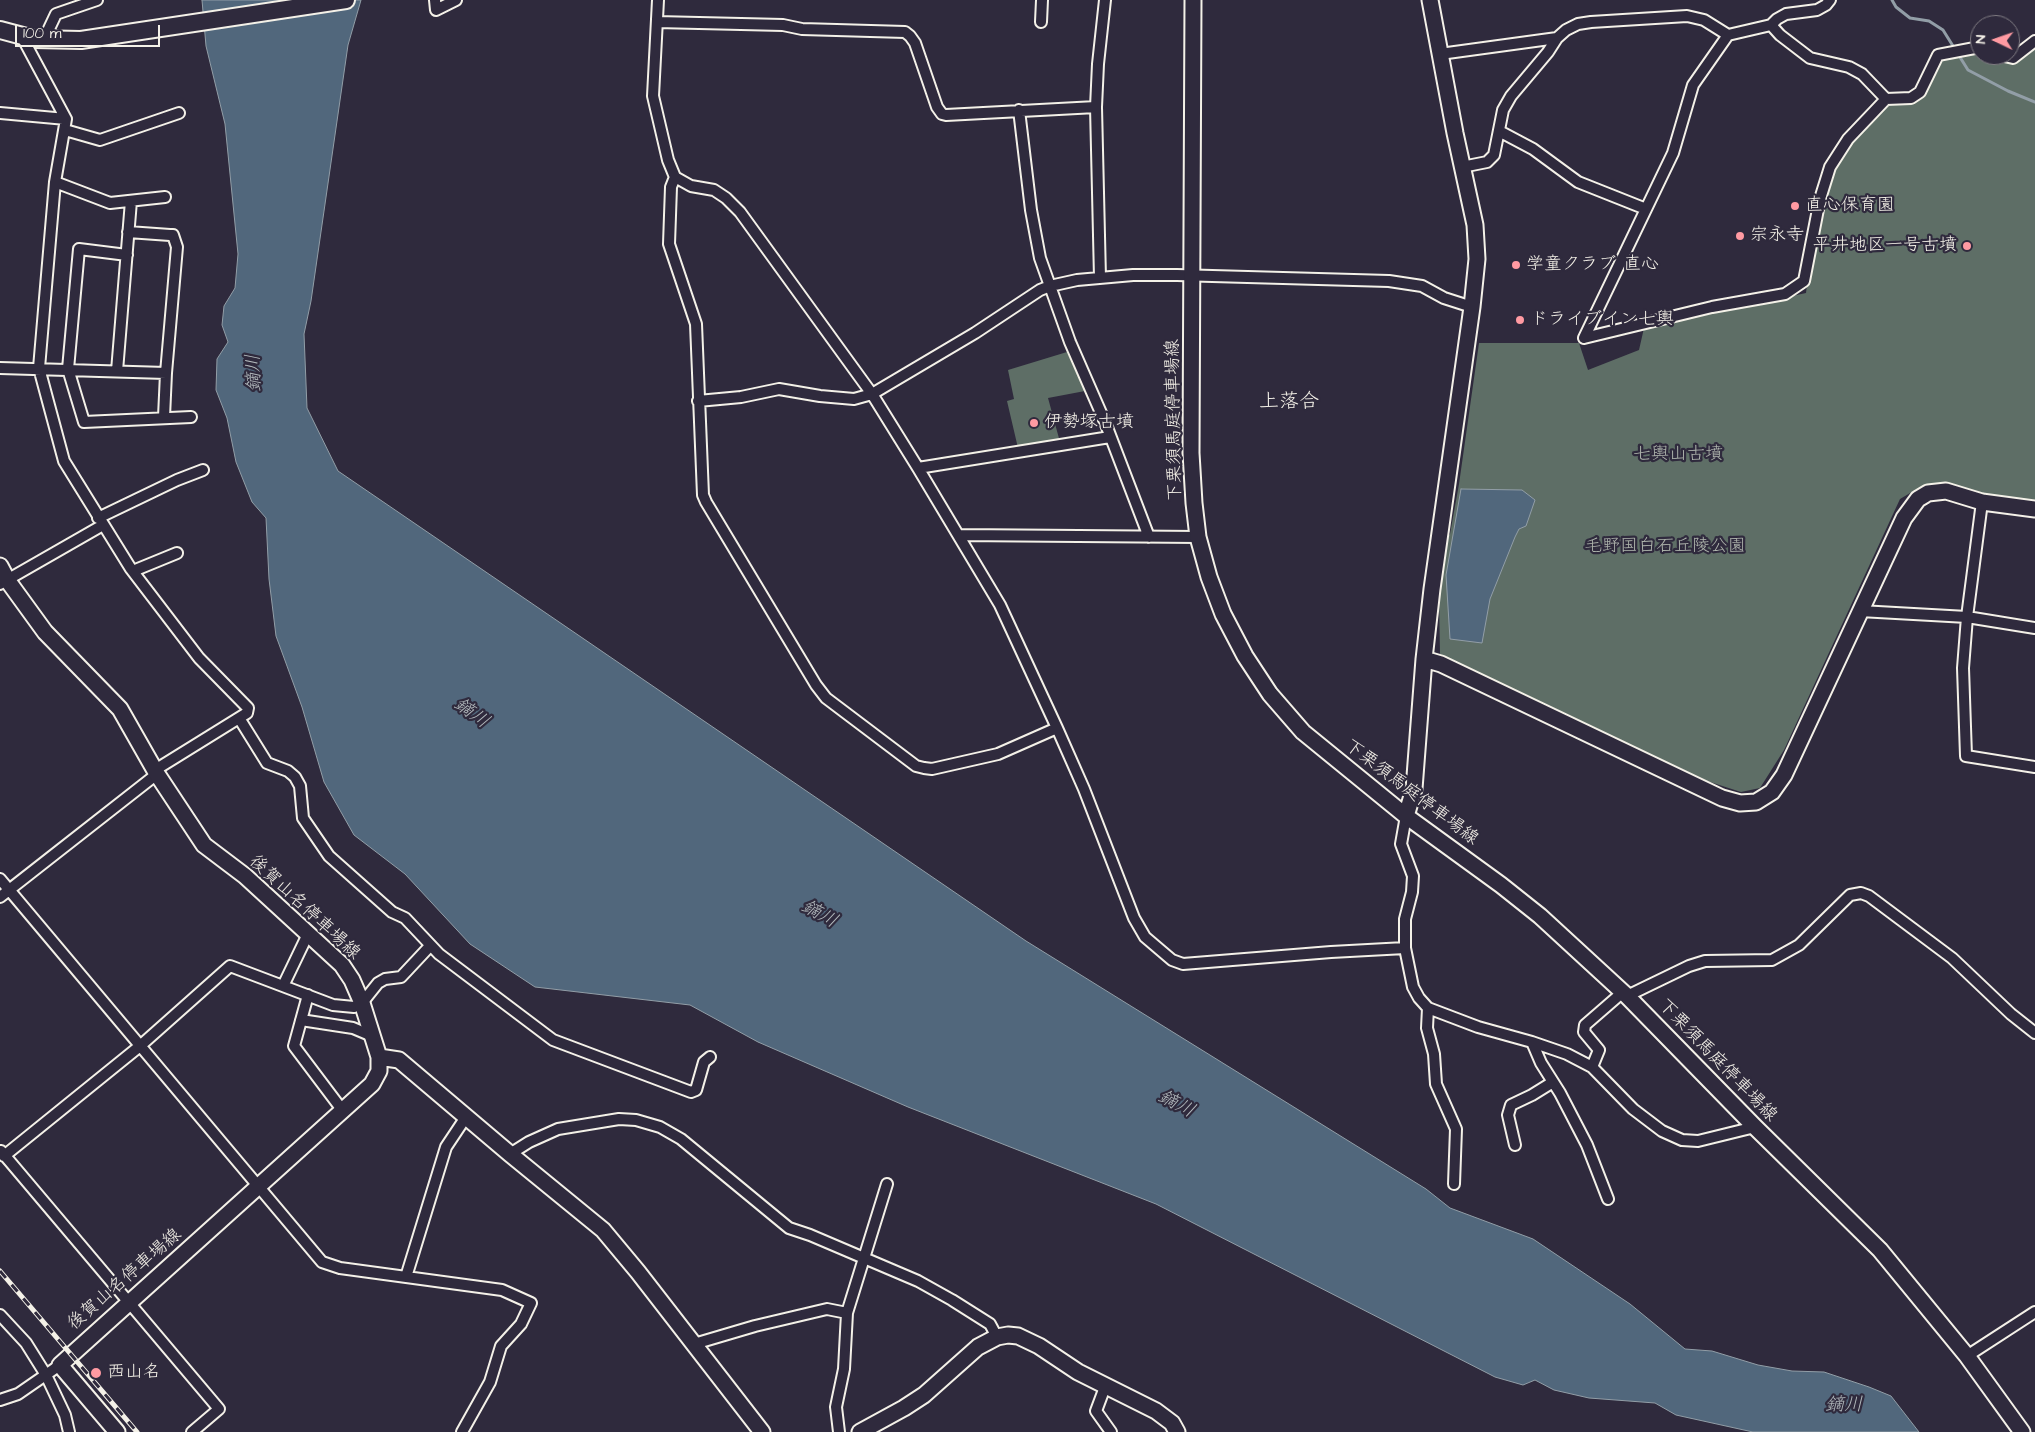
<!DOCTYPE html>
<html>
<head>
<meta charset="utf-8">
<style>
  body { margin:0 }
  #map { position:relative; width:2035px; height:1432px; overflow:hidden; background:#2f2a3d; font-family:"Architects Daughter",sans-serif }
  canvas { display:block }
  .north { position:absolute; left:1970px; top:15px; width:50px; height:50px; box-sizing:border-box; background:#2f2a3d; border:1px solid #7e7a81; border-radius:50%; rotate:273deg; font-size:14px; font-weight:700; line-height:20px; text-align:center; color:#f4f1e8 }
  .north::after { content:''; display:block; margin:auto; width:18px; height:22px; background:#ff9aa2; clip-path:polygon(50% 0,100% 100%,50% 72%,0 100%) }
  .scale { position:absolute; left:15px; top:25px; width:145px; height:22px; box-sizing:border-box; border:2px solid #f4f1e8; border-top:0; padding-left:6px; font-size:15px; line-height:18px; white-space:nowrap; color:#f4f1e8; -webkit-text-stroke:4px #2f2a3d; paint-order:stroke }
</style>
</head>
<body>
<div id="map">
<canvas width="2035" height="1432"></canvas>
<div class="north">N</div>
<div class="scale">100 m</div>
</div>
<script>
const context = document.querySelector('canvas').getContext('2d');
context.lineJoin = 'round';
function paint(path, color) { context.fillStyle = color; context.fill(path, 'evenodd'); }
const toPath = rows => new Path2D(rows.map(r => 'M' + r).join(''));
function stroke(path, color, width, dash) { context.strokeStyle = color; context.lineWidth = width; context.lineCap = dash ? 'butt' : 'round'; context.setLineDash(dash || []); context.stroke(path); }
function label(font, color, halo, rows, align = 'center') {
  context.font = font + ' "Architects Daughter","Klee One",sans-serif'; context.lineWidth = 4.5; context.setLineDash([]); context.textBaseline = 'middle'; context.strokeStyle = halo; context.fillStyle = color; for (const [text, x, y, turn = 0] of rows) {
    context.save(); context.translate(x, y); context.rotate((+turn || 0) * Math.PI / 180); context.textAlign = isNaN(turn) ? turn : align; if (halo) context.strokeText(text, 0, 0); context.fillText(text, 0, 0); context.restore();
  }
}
paint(toPath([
  [2035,47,2035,505,1943,485,1917,489,1900,499,1784,750,1760,788,1741,792,1707,781,1440,654,1439,597,1445,539,1450,534,1459,484,1479,343,1579,343,1588,370,1639,350,1644,328,1806,293,1811,248,1832,167,1851,140,1886,102,1896,104,1913,100,1939,57,1980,50,1980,55,1990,55,1998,60,2014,62],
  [1067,352,1085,391,1048,398,1060,442,1018,448,1007,401,1014,399,1008,370]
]), '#5e6e66');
const water = toPath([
  [202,0,361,0,348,45,311,301,304,334,307,408,338,471,1026,941,1426,1189,1450,1208,1533,1239,1630,1304,1685,1349,1712,1351,1758,1365,1792,1371,1824,1372,1869,1387,1891,1396,1919,1432,1753,1432,1676,1415,1655,1403,1589,1398,1554,1390,1535,1380,1523,1385,1495,1377,1156,1204,908,1107,758,1042,690,1005,535,987,470,944,405,874,354,835,324,782,302,707,276,636,269,579,266,518,252,502,236,462,227,418,216,390,217,359,228,342,222,325,224,306,235,288,238,254,225,124,206,46,202,0],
  [1461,489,1522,490,1535,500,1526,526,1519,529,1515,537,1490,599,1482,643,1450,639,1446,575,1461,489]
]);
paint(water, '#51677c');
stroke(water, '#929ea7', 1);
stroke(toPath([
  [1892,0,1896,7,1910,18,1929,21,1943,30,1968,70,2008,91,2035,102]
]), '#929ea7', 3);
const street = toPath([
  [435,0,436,10,456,0],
  [658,0,653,96,668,160,675,177,691,186,714,190,726,198,740,212,872,394,918,468,1000,605,1057,728,1084,789,1134,918,1145,937,1172,960,1183,964,1331,952,1405,948],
  [657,22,783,25,802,29,905,32,910,36,915,43,937,107,942,114,946,115,1096,107],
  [1041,22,1042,0],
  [1771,25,1780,35,1810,58,1849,67,1862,74,1886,99,1911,98,1920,92,1938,55,1980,47],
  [21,35,66,119,55,182,39,368,64,461,131,569,199,658,248,708,247,713,155,770],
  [47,40,47,33,56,14,97,0],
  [1440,54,1557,38],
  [2000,55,2013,58,2035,41],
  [1019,110,1031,210,1040,258,1070,342,1105,422,1149,537],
  [0,113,66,119],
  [65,130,100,140,179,113],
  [1499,131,1533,149,1578,182,1646,209],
  [1462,167,1487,162,1494,155,1503,110,1511,96,1548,52,1557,38,1566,30,1578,24,1591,22,1687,16,1704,20,1728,35],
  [675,177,671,187,669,244,696,324,703,495,706,502,816,685,826,698,916,766,924,768,932,769,998,754,1057,728],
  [55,182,110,203,165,197],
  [128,232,170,235,173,235,177,247,166,373,164,417],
  [127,255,79,249,68,369,84,422,191,417],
  [1100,278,1096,107,1098,64,1105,0],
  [1584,338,1673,153,1693,85,1728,35,1771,25,1777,19,1786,14,1817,10,1826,5,1830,0],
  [1584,338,1712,307,1785,294,1804,281,1820,199,1830,167,1848,139,1886,99],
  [0,368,166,373],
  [117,371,131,201],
  [698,401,741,397,779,389,820,396,854,399,872,394,975,333,1040,290,1050,286,1077,280,1133,275,1177,275,1389,281,1422,286,1444,298,1472,307],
  [918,468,1110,437],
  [1982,502,1967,617,1963,668,1966,756,2035,767],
  [98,518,177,480,203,470],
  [959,535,1198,537],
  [133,571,177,553],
  [0,584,103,525],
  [1860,611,1967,617,2035,628],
  [239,718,267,763,288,771,295,777,300,786,303,818,329,856,392,912,405,918,439,954,553,1040,691,1092,696,1090,704,1062,710,1057],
  [1406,816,1401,844,1413,876,1412,892,1405,919,1405,948,1413,987,1419,998,1428,1008,1478,1027,1532,1042,1567,1054,1592,1067,1633,1109,1662,1131,1682,1140,1698,1141,1755,1127],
  [0,879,322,1262,340,1268,502,1290,531,1303,521,1324,501,1346,490,1382,462,1432],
  [0,897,157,774],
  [283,986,308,934],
  [308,995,294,1046,343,1111],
  [1627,996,1689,966,1705,961,1772,960,1799,945,1850,895,1861,893,1869,896,1952,958,2011,1014,2035,1033],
  [1428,1008,1427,1028,1434,1054,1436,1084,1456,1129,1454,1184],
  [301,1020,353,1028,372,1036],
  [1532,1042,1541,1063,1560,1093,1587,1145,1608,1199],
  [1592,1067,1599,1050,1584,1032,1585,1025,1623,992],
  [1515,1145,1508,1115,1511,1105,1532,1095,1553,1082],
  [1,1151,219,1409,192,1432],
  [510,1154,529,1142,558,1129,619,1119,636,1120,660,1127,681,1139,789,1228,810,1235,918,1281,952,1300,990,1324,997,1337],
  [4,1156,140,1046,230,966,333,1005,354,1007,362,1003,378,983,385,979,401,977,430,946],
  [406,1277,446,1147,466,1117],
  [0,1315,26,1343,46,1375,65,1415,69,1432],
  [694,1344,755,1326,827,1309,847,1313],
  [1967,1356,2035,1312],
  [1105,1387,1096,1411,1111,1432],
  [0,1400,18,1394,60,1365],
  [839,1432,836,1407,844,1369,847,1313,887,1184]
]);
const secondary = toPath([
  [1193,0,1191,453,1194,503,1198,537,1209,577,1223,614,1245,656,1270,694,1303,732,1406,816,1501,885,1540,916,1627,996,1755,1127,1880,1250,1967,1356,2022,1432],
  [0,566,8,581,45,632,120,709,157,774,204,845,245,876,342,965,352,980,362,1003,379,1057,379,1071,372,1084,60,1365,117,1432],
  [1424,659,1441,664,1722,798,1740,803,1756,802,1772,792,1784,775,1904,518,1918,499,1928,493,1946,491,1982,502,2035,509],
  [1406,816,1414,789,1424,659,1432,589,1472,307,1477,259,1475,225,1455,133,1430,0],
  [379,1057,399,1060,510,1154,603,1230,638,1272,762,1432],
  [860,1432,904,1408,924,1395,978,1347,997,1337,1008,1335,1018,1336,1039,1346,1078,1372,1156,1411,1172,1423,1177,1432]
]);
const primary = toPath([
  [0,30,34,39,81,40,346,0]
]);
stroke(street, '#f4f1e8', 14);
stroke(secondary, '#f4f1e8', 19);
stroke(primary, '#f4f1e8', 20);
stroke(street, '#2f2a3d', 10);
stroke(secondary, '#2f2a3d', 15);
stroke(primary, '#2f2a3d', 16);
const rail = toPath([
  [0,1271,137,1432]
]);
stroke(rail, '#f4f1e8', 5);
stroke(rail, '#2f2a3d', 3, [9]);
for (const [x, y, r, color] of [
  [1795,206,5,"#ff9aa2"],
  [1740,236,5,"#ff9aa2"],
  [1967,246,5,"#ff9aa2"],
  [1516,265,5,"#ff9aa2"],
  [1520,320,5,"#ff9aa2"],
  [1034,423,5,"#ff9aa2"],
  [96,1373,6,"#ff9aa2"]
]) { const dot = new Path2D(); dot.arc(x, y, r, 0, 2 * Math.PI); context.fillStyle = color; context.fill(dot); stroke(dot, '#2f2a3d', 2); }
label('18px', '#f4f1e8', '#2f2a3d', [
  ["直心保育園",1805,206],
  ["宗永寺",1750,236],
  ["平井地区一号古墳",1957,246,"right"],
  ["学童クラブ 直心",1526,265],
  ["ドライブイン七輿",1530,320],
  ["伊勢塚古墳",1044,423],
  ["西山名",107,1373]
], 'left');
label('18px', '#f4f1e8', '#2f2a3d', [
  ["下栗須馬庭停車場線",1175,420,-91],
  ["下栗須馬庭停車場線",1411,793,37],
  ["後賀山名停車場線",304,908,43],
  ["下栗須馬庭停車場線",1717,1061,46],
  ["後賀山名停車場線",125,1280,-41]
]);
label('18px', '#b0b6ae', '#2f2a3d', [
  ["七輿山古墳",1678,455],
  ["毛野国白石丘陵公園",1665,547]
]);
label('italic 19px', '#b3babd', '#2f2a3d', [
  ["鏑川",255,373,-92],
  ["鏑川",471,714,36],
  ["鏑川",819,915,29],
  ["鏑川",1176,1105,28],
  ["鏑川",1844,1406]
]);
label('20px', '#f4f1e8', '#2f2a3d', [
  ["上落合",1289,403]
]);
</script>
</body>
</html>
